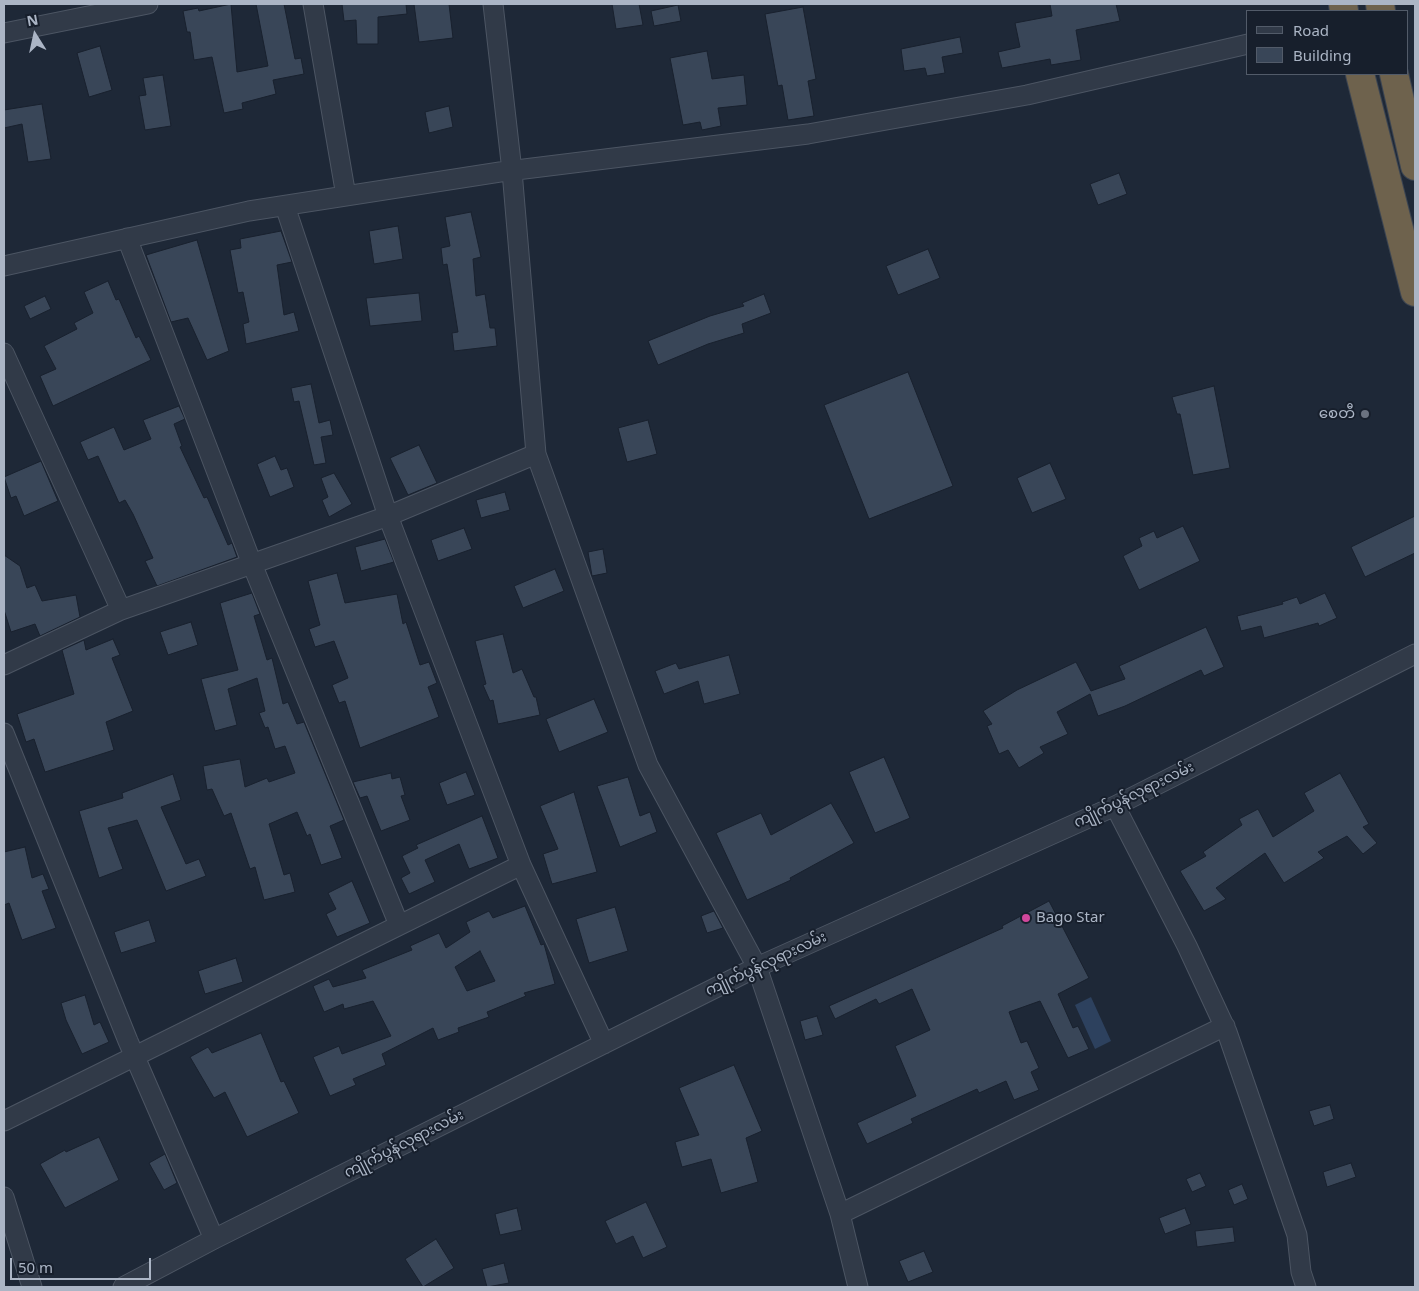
<!DOCTYPE html>
<html>
<head>
<meta charset="utf-8">
<style>
  body { margin:0 }
  #map { position:relative; width:1419px; height:1291px; overflow:hidden; background:#1e2837; font-family:"Noto Sans",sans-serif }
  canvas { display:block }
  .frame { position:absolute; inset:0; border:5px solid #abb5c5; pointer-events:none }
  .legend { position:absolute; left:1246px; top:10px; width:162px; height:65px; box-sizing:border-box; background:#171f2c; border:1px solid #525b69; margin:0; padding:6px 9px; list-style:none; font-size:15px; color:#abb5c5 }
  .legend li { display:flex; align-items:center; gap:10px; height:25px }
  .legend b { width:25px; border:1px solid #525b69 }
  .north { position:absolute; left:10px; top:10px; width:50px; height:50px; -webkit-text-stroke:4px #171f2c; paint-order:stroke; rotate:350deg; font-size:14px; font-weight:700; line-height:20px; text-align:center; color:#abb5c5 }
  .north::after { content:''; display:block; margin:auto; width:18px; height:22px; background:#abb5c5; clip-path:polygon(50% 0,100% 100%,50% 72%,0 100%) }
  .scale { position:absolute; left:10px; top:1258px; width:141px; height:22px; box-sizing:border-box; border:2px solid #abb5c5; border-top:0; padding-left:6px; font-size:15px; line-height:18px; white-space:nowrap; color:#abb5c5; -webkit-text-stroke:4px #171f2c; paint-order:stroke }
</style>
</head>
<body>
<div id="map">
<canvas width="1419" height="1291"></canvas>
<div class="frame"></div>
<ul class="legend">
<li><b style="height:6px;background:#313a48"></b>Road</li>
<li><b style="height:14px;background:#394658"></b>Building</li>
</ul>
<div class="north">N</div>
<div class="scale">50 m</div>
</div>
<script>
const context = document.querySelector('canvas').getContext('2d');
context.lineJoin = 'round';
function paint(path, color) { context.fillStyle = color; context.fill(path, 'evenodd'); }
const toPath = rows => new Path2D(rows.map(r => 'M' + r).join(''));
function stroke(path, color, width, dash) { context.strokeStyle = color; context.lineWidth = width; context.lineCap = dash ? 'butt' : 'round'; context.setLineDash(dash || []); context.stroke(path); }
function label(font, color, halo, rows, align = 'center') {
  context.font = font + ' "Noto Sans","Noto Sans Myanmar",sans-serif'; context.lineWidth = 4; context.setLineDash([]); context.textBaseline = 'middle'; context.strokeStyle = halo; context.fillStyle = color; for (const [text, x, y, turn = 0] of rows) {
    context.save(); context.translate(x, y); context.rotate((+turn || 0) * Math.PI / 180); context.textAlign = isNaN(turn) ? turn : align; if (halo) context.strokeText(text, 0, 0); context.fillText(text, 0, 0); context.restore();
  }
}
paint(toPath([
  [1091,997,1111,1041,1095,1049,1075,1005]
]), '#2d415e');
const building = toPath([
  [231,4,237,72,268,66,256,4,284,4,295,59,301,58,304,74,273,80,276,94,242,103,243,109,224,113,212,57,194,60,190,32,187,32,183,11,198,8,199,11,231,4],
  [342,4,406,4,407,14,378,17,378,44,357,44,356,20,344,21,342,4],
  [414,4,449,4,453,38,419,42,414,4],
  [612,4,639,4,643,25,616,29,612,4],
  [1050,4,1116,4,1120,21,1076,30,1081,60,1051,65,1050,59,1002,68,998,52,1020,47,1015,23,1052,16,1050,4],
  [678,5,681,21,654,26,651,11,678,5],
  [803,7,816,79,808,81,814,116,788,120,782,85,778,86,765,14,803,7],
  [960,37,963,53,942,57,945,73,927,76,925,68,904,71,901,49,960,37],
  [100,46,112,90,89,97,77,53,100,46],
  [707,51,712,79,744,75,747,105,718,108,721,126,702,130,700,122,683,125,670,58,707,51],
  [163,75,171,126,145,130,139,96,146,95,143,78,163,75],
  [42,104,51,159,28,162,22,124,4,128,4,110,42,104],
  [449,106,453,127,429,133,425,112,449,106],
  [1119,173,1127,194,1098,205,1090,184,1119,173],
  [471,212,481,257,473,259,476,296,485,294,490,328,495,328,497,346,454,351,452,333,458,332,447,264,443,265,441,248,450,246,445,217,471,212],
  [398,226,403,259,374,264,369,231,398,226],
  [281,231,292,262,277,265,284,315,294,312,299,331,246,344,243,324,249,322,243,292,238,293,230,250,241,248,240,239,281,231],
  [197,240,229,351,207,360,188,318,171,322,146,255,197,240],
  [928,249,940,278,898,295,886,266,928,249],
  [108,281,116,300,119,299,136,338,139,336,151,360,53,406,40,376,56,369,44,346,77,329,74,323,93,313,84,292,108,281],
  [419,293,422,321,370,326,366,298,419,293],
  [764,294,771,313,742,324,744,333,708,344,658,365,648,341,710,316,744,306,742,303,764,294],
  [45,296,51,309,30,319,24,306,45,296],
  [908,372,953,486,869,519,824,405,908,372],
  [311,384,319,423,330,420,333,435,321,437,326,463,314,465,299,401,294,402,291,388,311,384],
  [1214,386,1230,468,1193,475,1180,414,1177,414,1172,397,1214,386],
  [179,406,185,419,174,424,182,446,180,447,204,498,207,497,228,545,232,543,237,557,157,586,145,561,153,558,133,514,125,500,119,503,98,456,88,460,80,442,114,427,124,450,151,439,143,420,179,406],
  [648,420,657,454,627,462,618,428,648,420],
  [419,445,437,483,408,495,390,458,419,445],
  [275,456,281,470,287,468,294,487,270,497,257,464,275,456],
  [41,461,58,501,24,516,16,496,11,498,4,477,41,461],
  [1050,463,1066,499,1032,513,1017,478,1050,463],
  [334,473,352,504,329,517,322,500,328,497,321,478,334,473],
  [505,492,510,510,481,518,476,500,505,492],
  [1415,516,1415,553,1365,577,1351,547,1415,516],
  [1183,526,1200,561,1139,590,1123,556,1142,546,1139,538,1154,531,1157,538,1183,526],
  [464,528,472,549,438,561,431,540,464,528],
  [385,539,394,562,361,571,355,547,385,539],
  [603,549,607,573,592,576,588,552,603,549],
  [4,555,20,566,27,588,35,585,42,601,76,595,80,617,40,636,35,624,11,632,4,610,4,555],
  [555,569,564,591,523,608,514,586,555,569],
  [337,573,345,603,397,594,403,624,406,622,420,665,429,662,437,683,428,687,439,717,360,748,345,701,339,703,332,685,348,678,334,641,315,647,309,629,320,625,308,581,337,573],
  [252,593,260,614,254,616,267,660,272,658,283,704,288,702,297,724,304,722,344,820,330,826,342,858,321,865,310,834,307,836,297,812,269,824,284,875,290,873,295,892,264,900,255,867,250,869,231,813,224,816,212,789,207,790,203,766,240,759,245,787,267,778,269,782,295,773,285,746,275,749,268,727,265,728,259,713,265,711,257,678,228,689,237,725,215,731,201,679,238,670,220,603,252,593],
  [1325,593,1337,618,1319,626,1318,623,1264,638,1261,626,1241,631,1237,616,1283,604,1282,602,1297,597,1300,604,1325,593],
  [191,622,198,645,168,655,160,632,191,622],
  [1206,627,1224,667,1204,676,1201,670,1125,706,1098,716,1090,694,1057,712,1068,734,1040,747,1044,753,1019,768,1008,750,999,754,987,726,992,724,983,711,1017,690,1076,662,1091,691,1125,679,1119,666,1206,627],
  [503,634,513,673,522,669,534,697,536,697,540,715,498,724,493,700,490,701,483,685,486,684,475,641,503,634],
  [113,639,120,655,112,658,133,711,106,722,114,750,45,772,34,739,26,742,17,714,74,694,62,650,84,640,86,650,113,639],
  [729,655,740,694,704,704,698,681,664,694,655,671,676,663,679,669,729,655],
  [594,699,608,732,559,752,546,719,594,699],
  [884,757,910,818,875,833,849,772,884,757],
  [466,772,475,795,447,805,439,783,466,772],
  [391,773,392,779,400,777,405,795,401,796,410,820,381,831,367,796,360,798,353,782,391,773],
  [1340,773,1369,824,1363,827,1377,843,1363,854,1347,836,1318,852,1324,858,1284,883,1265,853,1216,888,1226,899,1204,911,1180,871,1206,856,1203,852,1242,825,1239,819,1258,809,1273,837,1314,811,1304,793,1340,773],
  [173,774,181,800,161,807,186,864,199,859,206,876,166,891,137,820,108,828,123,869,99,878,79,811,123,798,122,793,173,774],
  [628,777,640,816,650,812,657,832,620,847,597,786,628,777],
  [574,792,597,872,552,884,543,854,558,849,540,806,574,792],
  [831,803,854,843,790,878,791,880,747,900,716,833,761,813,771,835,831,803],
  [482,816,498,858,469,869,459,844,425,860,435,882,409,894,401,878,410,873,402,856,418,848,416,845,482,816],
  [25,847,32,878,43,874,49,889,42,891,56,928,22,940,9,903,4,905,4,852,25,847],
  [352,881,370,923,337,937,326,914,336,909,328,893,352,881],
  [1049,901,1089,978,1058,994,1073,1028,1078,1026,1089,1049,1068,1058,1040,1001,1009,1012,1021,1043,1027,1041,1039,1068,1031,1072,1039,1090,1014,1100,1006,1081,979,1093,977,1089,911,1119,913,1123,867,1144,857,1123,916,1096,895,1046,930,1030,912,989,879,1004,876,999,835,1019,829,1006,1003,928,1002,926,1049,901],
  [525,906,541,945,544,944,555,984,524,993,526,996,487,1012,489,1017,458,1028,459,1032,438,1040,433,1028,382,1054,386,1065,353,1079,356,1085,330,1096,313,1057,339,1046,342,1054,391,1036,373,1001,344,1009,343,1004,324,1012,313,986,329,979,333,987,366,978,362,970,412,950,410,946,439,933,446,948,470,932,466,922,489,911,493,918,525,906],
  [480,951,495,981,467,991,455,967,480,951],
  [615,907,628,951,589,963,576,919,615,907],
  [714,911,723,928,707,933,701,916,714,911],
  [149,920,156,942,121,953,114,932,149,920],
  [236,958,243,982,205,994,198,971,236,958],
  [85,995,94,1025,100,1022,109,1042,82,1054,66,1020,61,1003,85,995],
  [817,1016,823,1035,805,1040,800,1021,817,1016],
  [261,1033,281,1082,284,1081,299,1113,247,1137,225,1092,214,1098,190,1057,208,1047,212,1053,261,1033],
  [734,1065,762,1131,746,1138,758,1182,721,1193,711,1159,682,1167,675,1142,699,1135,679,1088,734,1065],
  [1330,1105,1334,1119,1314,1126,1309,1111,1330,1105],
  [99,1137,119,1180,65,1208,40,1164,65,1150,66,1152,99,1137],
  [165,1154,177,1183,164,1190,149,1163,165,1154],
  [1351,1163,1356,1177,1327,1187,1323,1172,1351,1163],
  [1200,1173,1206,1186,1192,1192,1186,1179,1200,1173],
  [1242,1184,1248,1199,1234,1205,1228,1190,1242,1184],
  [646,1202,667,1247,643,1258,633,1236,616,1244,605,1221,646,1202],
  [517,1208,522,1230,500,1235,495,1214,517,1208],
  [1185,1208,1191,1224,1165,1234,1159,1218,1185,1208],
  [1233,1227,1235,1242,1197,1247,1195,1231,1233,1227],
  [436,1239,454,1268,423,1287,405,1259,436,1239],
  [924,1251,933,1272,908,1282,899,1261,924,1251],
  [504,1263,509,1283,487,1287,482,1269,504,1263]
]);
paint(building, '#394658');
stroke(building, '#19212e', 1);
const minor = toPath([
  [313,4,346,196],
  [493,4,512,171,536,454,648,765,757,967,840,1214,858,1287],
  [4,33,148,4],
  [285,206,388,516,521,865,604,1044],
  [127,238,252,564,399,925],
  [4,266,249,211,500,172,808,134,1027,95,1248,44],
  [4,353,121,610],
  [4,665,121,610,388,516,536,454],
  [4,733,128,1041,214,1239],
  [1115,806,1187,946,1227,1032,1297,1235,1301,1272,1306,1287],
  [4,1121,521,865],
  [4,1197,32,1287],
  [840,1214,1225,1026],
  [123,1287,214,1239,757,967,1115,806,1415,654]
]);
const highway = toPath([
  [1343,4,1344,11],
  [1380,4,1381,11],
  [1360,74,1415,292],
  [1394,74,1415,166]
]);
stroke(minor, '#4c5563', 21);
stroke(highway, '#3c4552', 30);
stroke(minor, '#313a48', 19);
stroke(highway, '#6e624d', 28);
for (const [x, y, r, color] of [
  [1365,414,5,"#6b7280"],
  [1026,918,5,"#d1479c"]
]) { const dot = new Path2D(); dot.arc(x, y, r, 0, 2 * Math.PI); context.fillStyle = color; context.fill(dot); stroke(dot, '#171f2c', 2); }
label('15px', '#abb5c5', '#171f2c', [
  ["စေတီ",1355,414],
  ["Bago Star",1036,918,"left"]
], 'right');
label('15px', '#abb5c5', '#171f2c', [
  ["ကျိုက်ပွန်လုရားလမ်း",1134,795,-26],
  ["ကျိုက်ပွန်လုရားလမ်း",766,964,-25],
  ["ကျိုက်ပွန်လုရားလမ်း",404,1144,-27]
]);
</script>
</body>
</html>
